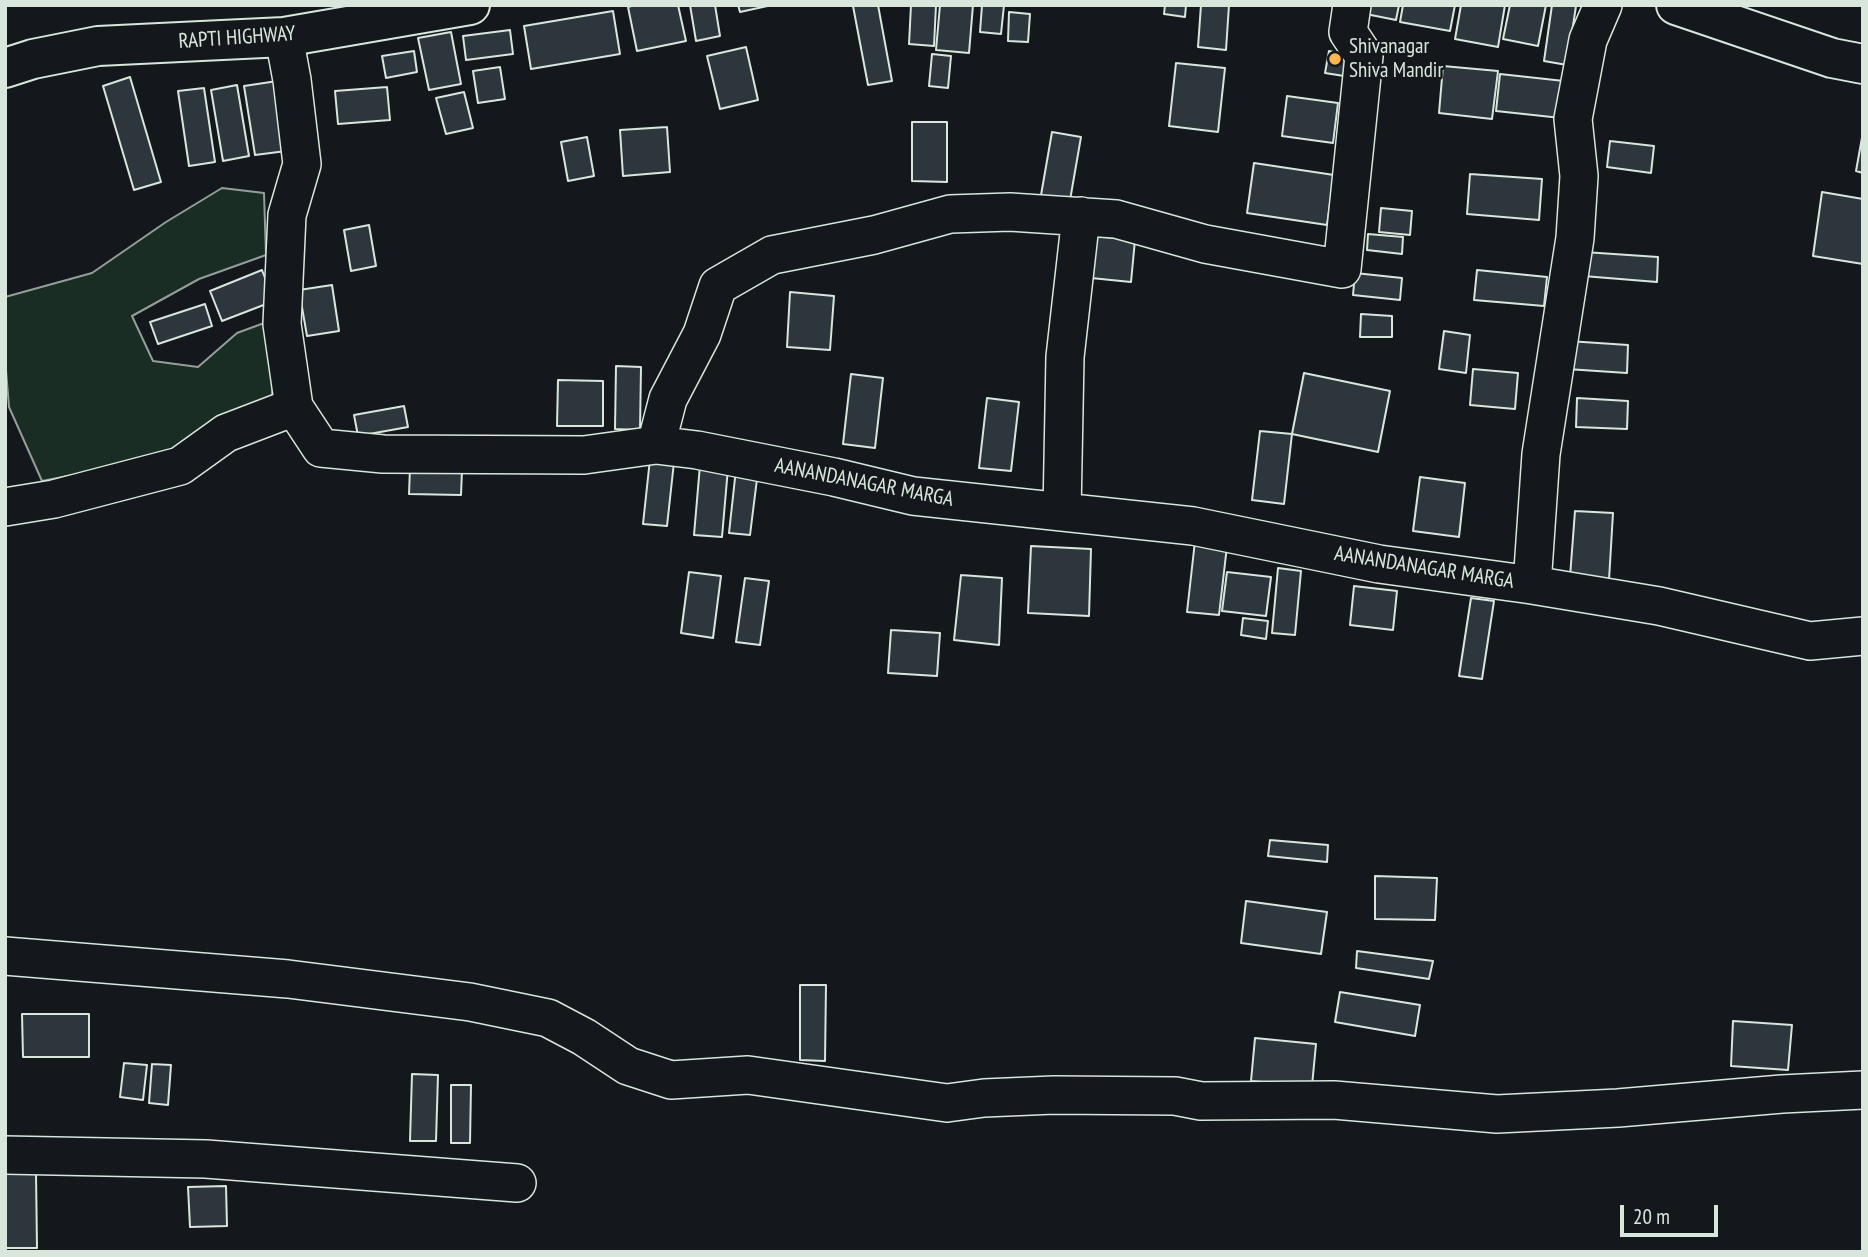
<!DOCTYPE html>
<html>
<head>
<meta charset="utf-8">
<style>
  body { margin:0 }
  #map { position:relative; width:1868px; height:1257px; overflow:hidden; background:#14181c; font-family:"PT Sans Narrow",sans-serif }
  canvas { display:block }
  .frame { position:absolute; inset:0; border:7px solid #d8e6dc; pointer-events:none }
  .scale { position:absolute; left:1620px; top:1205px; width:98px; height:32px; box-sizing:border-box; border:4px solid #d8e6dc; border-top:0; padding-left:9px; font-size:21px; line-height:24px; white-space:nowrap; color:#d8e6dc; -webkit-text-stroke:5px #14181c; paint-order:stroke }
</style>
</head>
<body>
<div id="map">
<canvas width="1868" height="1257"></canvas>
<div class="frame"></div>
<div class="scale">20 m</div>
</div>
<script>
const context = document.querySelector('canvas').getContext('2d');
context.lineJoin = 'round';
function paint(path, color) { context.fillStyle = color; context.fill(path, 'evenodd'); }
const toPath = rows => new Path2D(rows.map(r => 'M' + r).join(''));
function stroke(path, color, width, dash) { context.strokeStyle = color; context.lineWidth = width; context.lineCap = dash ? 'butt' : 'round'; context.setLineDash(dash || []); context.stroke(path); }
function label(font, color, halo, rows, align = 'center') {
  context.font = font + ' "PT Sans Narrow",sans-serif'; context.lineWidth = 5; context.setLineDash([]); context.textBaseline = 'middle'; context.strokeStyle = halo; context.fillStyle = color; for (const [text, x, y, turn = 0] of rows) {
    context.save(); context.translate(x, y); context.rotate((+turn || 0) * Math.PI / 180); context.textAlign = isNaN(turn) ? turn : align; if (halo) context.strokeText(text, 0, 0); context.fillText(text, 0, 0); context.restore();
  }
}
const green = toPath([
  [222,188,264,193,266,255,199,279,132,316,153,361,198,367,237,333,275,319,272,398,159,458,42,481,9,407,5,358,5,297,92,273,166,222,222,188]
]);
paint(green, '#1a2d24');
stroke(green, '#939e99', 2);
const building = toPath([
  [635,5,678,5,686,41,637,51,628,7,635,5],
  [690,5,715,5,720,36,696,41,690,5],
  [738,5,772,5,740,12,738,5],
  [878,5,892,81,868,85,853,6,878,5],
  [911,5,936,5,934,46,909,44,911,5],
  [940,5,973,5,969,53,936,50,940,5],
  [982,5,1004,5,1001,34,980,32,982,5],
  [1165,5,1186,5,1185,17,1164,14,1165,5],
  [1201,5,1229,5,1226,50,1198,47,1201,5],
  [1368,5,1399,5,1396,20,1366,14,1368,5],
  [1403,5,1455,5,1450,31,1400,22,1403,5],
  [1461,5,1505,5,1498,47,1455,39,1461,5],
  [1510,5,1546,5,1538,46,1503,39,1510,5],
  [1552,5,1576,6,1567,65,1544,61,1552,5],
  [613,11,620,54,531,69,524,26,613,11],
  [1009,12,1030,14,1028,42,1008,41,1009,12],
  [510,30,513,54,466,60,463,36,510,30],
  [451,32,461,84,429,90,418,38,451,32],
  [746,47,758,100,720,109,707,56,746,47],
  [414,51,417,72,386,78,382,56,414,51],
  [1329,51,1348,55,1344,76,1325,73,1329,51],
  [932,54,951,56,948,88,929,86,932,54],
  [1176,63,1225,68,1218,132,1169,126,1176,63],
  [1443,66,1498,71,1492,119,1439,113,1443,66],
  [500,67,505,99,478,103,473,71,500,67],
  [1500,74,1564,81,1561,118,1496,111,1500,74],
  [130,77,161,182,134,190,103,86,130,77],
  [284,80,294,150,255,155,244,86,284,80],
  [237,85,249,156,223,161,211,90,237,85],
  [387,87,390,120,338,124,335,91,387,87],
  [204,88,215,162,189,166,178,91,204,88],
  [464,92,473,128,446,134,436,98,464,92],
  [1287,96,1338,103,1333,143,1282,136,1287,96],
  [912,122,947,122,947,182,912,181,912,122],
  [667,127,670,172,623,176,620,130,667,127],
  [1052,132,1081,137,1069,206,1040,201,1052,132],
  [1863,132,1863,173,1856,171,1863,132],
  [587,137,594,176,568,181,561,142,587,137],
  [1610,141,1654,146,1651,173,1607,167,1610,141],
  [1254,163,1334,175,1327,225,1247,213,1254,163],
  [1470,174,1542,179,1539,220,1467,214,1470,174],
  [1822,192,1863,199,1863,264,1813,256,1822,192],
  [1381,208,1412,211,1410,235,1379,232,1381,208],
  [369,225,376,266,351,271,344,230,369,225],
  [1368,234,1403,237,1402,254,1367,250,1368,234],
  [1094,236,1135,240,1131,282,1091,278,1094,236],
  [1584,252,1658,257,1657,282,1583,276,1584,252],
  [262,270,274,301,222,321,210,291,262,270],
  [1477,270,1547,277,1544,306,1474,300,1477,270],
  [1355,273,1402,278,1400,300,1353,295,1355,273],
  [332,285,339,331,307,336,299,290,332,285],
  [790,292,834,296,830,350,787,347,790,292],
  [205,304,212,326,158,344,150,322,205,304],
  [1361,314,1392,316,1392,337,1360,337,1361,314],
  [1444,331,1470,335,1466,373,1439,369,1444,331],
  [1568,341,1628,345,1627,373,1567,369,1568,341],
  [616,366,641,367,640,430,615,429,616,366],
  [1473,369,1518,373,1515,409,1470,405,1473,369],
  [1304,373,1390,391,1378,452,1292,434,1304,373],
  [851,374,883,378,875,448,843,444,851,374],
  [558,380,603,381,603,426,557,426,558,380],
  [987,398,1019,402,1011,471,979,468,987,398],
  [1577,398,1628,401,1627,429,1576,427,1577,398],
  [404,406,408,427,358,436,354,415,404,406],
  [1260,431,1292,434,1284,504,1252,500,1260,431],
  [650,459,674,462,667,526,643,524,650,459],
  [700,465,728,468,722,537,694,535,700,465],
  [410,468,462,470,461,495,409,494,410,468],
  [736,469,758,471,750,535,729,533,736,469],
  [1420,477,1465,483,1459,537,1413,531,1420,477],
  [1575,511,1613,513,1609,580,1570,577,1575,511],
  [1195,541,1227,546,1219,615,1187,612,1195,541],
  [1031,546,1091,549,1089,616,1028,613,1031,546],
  [1278,568,1301,571,1295,635,1272,633,1278,568],
  [689,572,721,576,713,638,681,633,689,572],
  [1227,572,1271,577,1266,616,1222,611,1227,572],
  [961,575,1002,578,999,645,954,640,961,575],
  [745,578,769,581,760,645,736,642,745,578],
  [1354,586,1397,591,1393,630,1350,625,1354,586],
  [1471,598,1494,601,1482,679,1459,676,1471,598],
  [1243,618,1268,621,1266,639,1241,635,1243,618],
  [891,630,940,633,937,676,888,673,891,630],
  [1270,840,1328,845,1327,862,1268,856,1270,840],
  [1375,876,1437,878,1435,920,1375,919,1375,876],
  [1246,901,1327,912,1321,954,1241,943,1246,901],
  [1357,951,1433,961,1429,979,1356,968,1357,951],
  [800,985,826,985,825,1061,800,1060,800,985],
  [1340,992,1420,1005,1415,1036,1335,1022,1340,992],
  [22,1014,89,1014,89,1057,23,1057,22,1014],
  [1733,1021,1792,1025,1788,1070,1731,1066,1733,1021],
  [1255,1038,1316,1044,1312,1086,1251,1081,1255,1038],
  [124,1063,147,1065,143,1100,120,1097,124,1063],
  [152,1064,171,1065,168,1105,149,1103,152,1064],
  [412,1074,438,1075,436,1141,410,1141,412,1074],
  [451,1085,471,1085,470,1143,451,1143,451,1085],
  [5,1173,36,1173,37,1248,5,1248,5,1173],
  [226,1186,227,1226,190,1227,188,1187,226,1186]
]);
paint(building, '#2c363c');
stroke(building, '#d8e6dc', 2);
const minor = toPath([
  [284,37,292,80,302,164,287,215,282,324,294,407,321,448,383,454,584,455,656,445,697,450,834,477,913,496,1193,526,1379,564,1532,585,1659,606,1810,641,1863,636],
  [656,445,668,399,702,334,718,286,772,255,874,235,950,214,1010,212,1116,219,1205,244,1342,269,1364,56,1348,32,1352,5],
  [5,507,54,499,180,466,226,433,294,407],
  [1062,512,1065,357,1081,216],
  [1532,585,1541,454,1575,238,1579,176,1573,119,1588,40,1603,5],
  [5,956,288,979,470,1002,548,1018,584,1037,628,1066,671,1080,748,1075,947,1103,984,1098,1054,1095,1175,1096,1201,1101,1334,1100,1497,1114,1618,1108,1782,1094,1863,1090],
  [5,1155,206,1159,517,1183]
]);
const major = toPath([
  [1676,5,1832,58,1863,64],
  [5,68,33,59,98,46,284,37,470,5]
]);
stroke(minor, '#d8e6dc', 40);
stroke(major, '#d8e6dc', 42);
stroke(minor, '#14181c', 37);
stroke(major, '#14181c', 38);
for (const [x, y, r, color] of [
  [1335,59,7,"#ffb74d"]
]) { const dot = new Path2D(); dot.arc(x, y, r, 0, 2 * Math.PI); context.fillStyle = color; context.fill(dot); stroke(dot, '#14181c', 2.5); }
label('21px', '#d8e6dc', '#14181c', [
  ["RAPTI HIGHWAY",237,38,-4],
  ["AANANDANAGAR MARGA",864,483,11],
  ["AANANDANAGAR MARGA",1424,568,9]
]);
label('21px', '#d8e6dc', '#14181c', [
  ["Shivanagar",1349,47],
  ["Shiva Mandir",1349,71]
], 'left');
</script>
</body>
</html>
